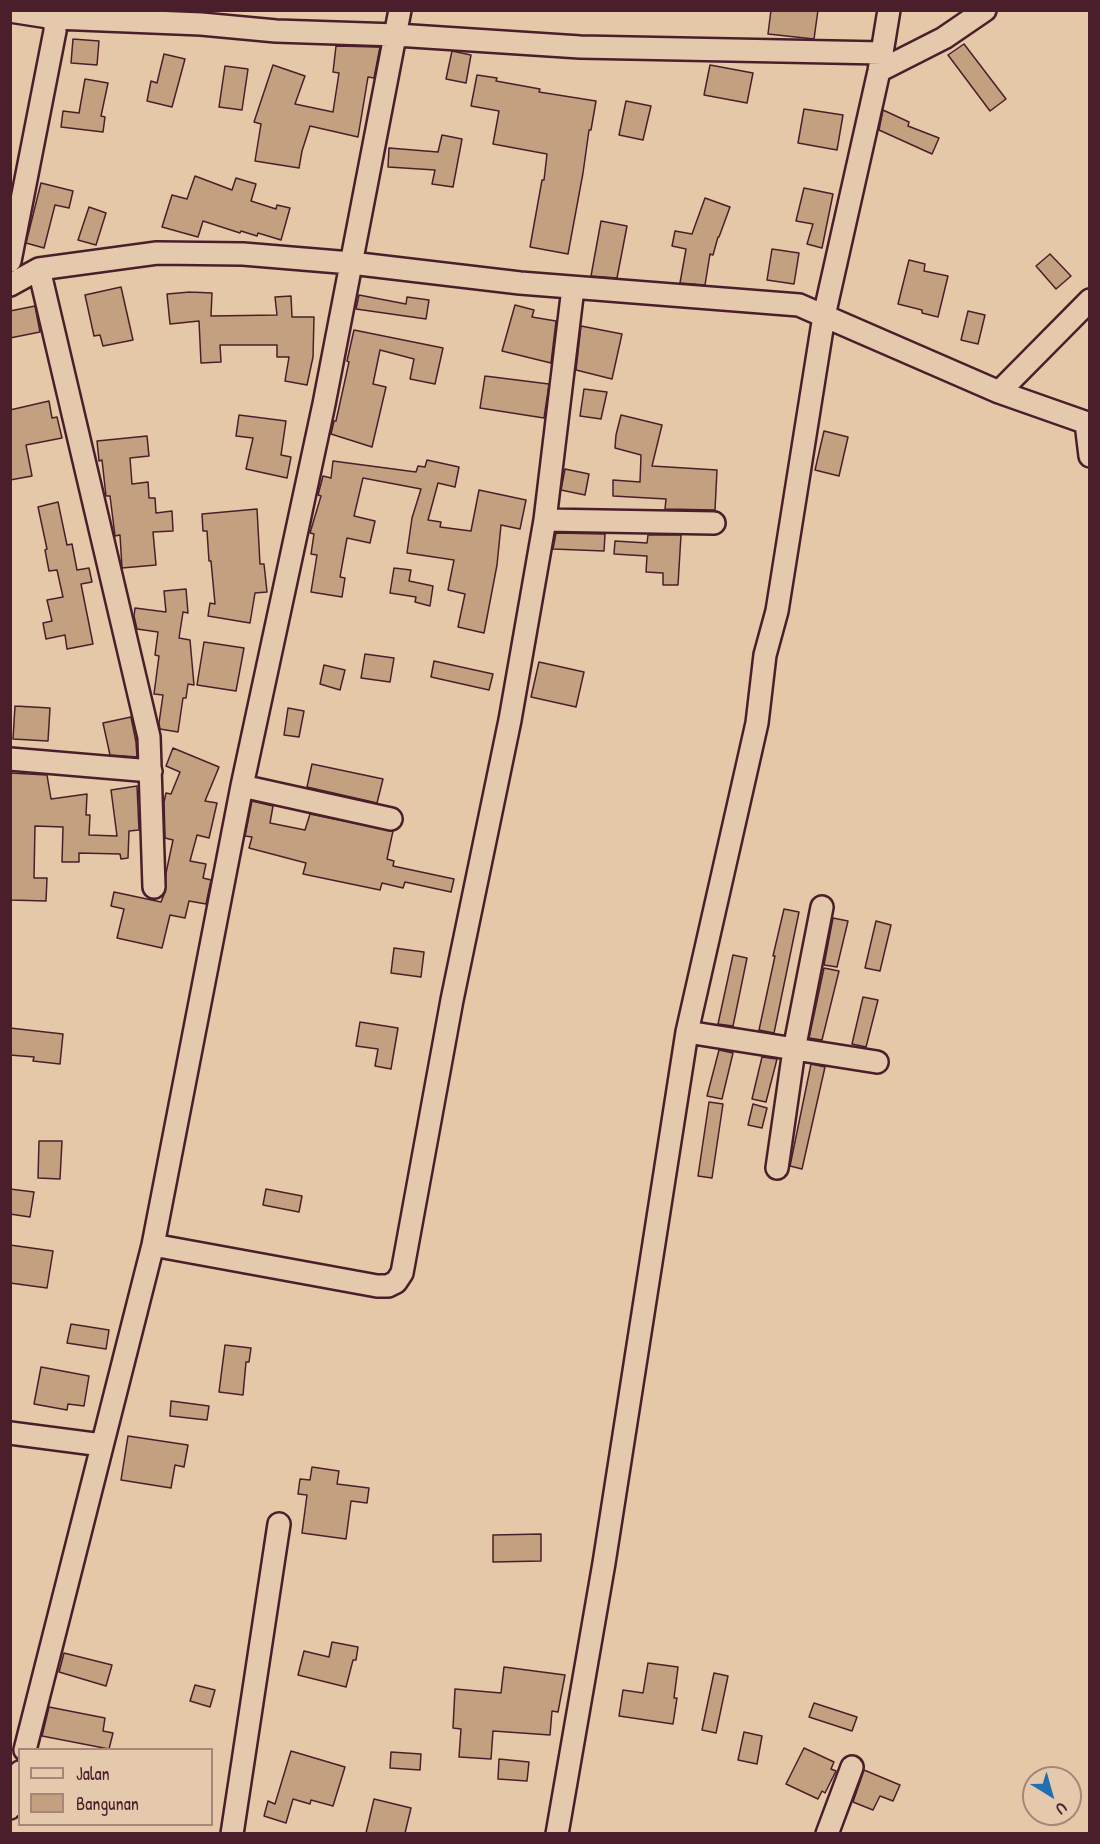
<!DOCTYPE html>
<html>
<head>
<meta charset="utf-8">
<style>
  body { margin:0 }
  #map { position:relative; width:1100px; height:1844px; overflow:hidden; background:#e5c8a8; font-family:"Patrick Hand",sans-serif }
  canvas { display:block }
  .frame { position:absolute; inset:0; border:12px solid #4a1f2b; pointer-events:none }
  .legend { position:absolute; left:18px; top:1748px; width:195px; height:78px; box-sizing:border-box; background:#e5c9ac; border:2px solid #a78578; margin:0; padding:8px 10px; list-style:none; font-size:18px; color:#4a1f2b }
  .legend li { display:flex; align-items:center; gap:12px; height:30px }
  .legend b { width:30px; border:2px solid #a78578 }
  .north { position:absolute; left:1022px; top:1766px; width:60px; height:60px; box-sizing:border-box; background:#e5c9ac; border:2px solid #a78578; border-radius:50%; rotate:143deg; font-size:16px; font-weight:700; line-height:24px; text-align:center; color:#4a1f2b }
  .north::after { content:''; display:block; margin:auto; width:21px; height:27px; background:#1f6fb2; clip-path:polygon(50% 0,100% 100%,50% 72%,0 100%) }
</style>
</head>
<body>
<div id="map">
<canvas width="1100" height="1844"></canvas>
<div class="frame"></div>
<ul class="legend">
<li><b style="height:8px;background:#e5c9ac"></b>Jalan</li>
<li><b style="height:16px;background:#c3a07f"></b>Bangunan</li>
</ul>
<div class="north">U</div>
</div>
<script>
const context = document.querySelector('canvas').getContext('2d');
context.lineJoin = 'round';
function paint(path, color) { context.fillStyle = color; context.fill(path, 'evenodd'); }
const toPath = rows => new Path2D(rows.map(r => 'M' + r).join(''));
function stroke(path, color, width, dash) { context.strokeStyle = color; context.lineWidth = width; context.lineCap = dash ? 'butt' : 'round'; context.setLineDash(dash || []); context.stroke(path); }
const building = toPath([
  [771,10,818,10,814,39,768,34,771,10],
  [73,39,99,41,97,65,71,63,73,39],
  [964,44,1006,99,990,111,948,55,964,44],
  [336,46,380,47,374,78,368,77,358,137,310,126,302,151,299,168,255,161,261,124,254,122,273,65,305,76,295,104,333,112,339,73,333,72,336,46],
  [452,51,471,55,466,83,446,79,452,51],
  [164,54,185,59,172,107,147,101,151,81,157,83,164,54],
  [710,65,753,73,747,103,704,95,710,65],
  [225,66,248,69,242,110,219,107,225,66],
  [477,75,497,78,496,81,540,89,539,92,596,101,591,130,589,130,583,173,568,254,530,247,542,180,544,180,547,154,493,144,499,111,471,106,477,75],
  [85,79,108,83,101,116,105,117,103,132,61,127,63,111,79,113,85,79],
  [626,101,651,106,643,140,619,135,626,101],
  [804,109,843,115,837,150,798,143,804,109],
  [883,110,909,122,908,126,939,138,932,154,879,130,883,110],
  [442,135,462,139,453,187,432,184,435,170,388,167,389,148,438,152,442,135],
  [195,176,232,190,236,178,256,184,251,201,276,209,277,205,290,208,281,240,258,233,257,236,241,231,240,233,203,221,198,237,162,227,172,195,187,199,195,176],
  [41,183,73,191,69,208,55,205,44,248,26,243,41,183],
  [804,188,833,194,822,248,807,244,813,224,796,221,804,188],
  [705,198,730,207,719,237,718,237,713,255,710,254,705,285,680,283,686,249,672,246,675,231,692,234,705,198],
  [89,207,106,213,96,245,78,240,89,207],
  [601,221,627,226,617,278,591,276,601,221],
  [772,249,799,253,794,284,767,280,772,249],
  [1050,254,1071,276,1056,289,1036,266,1050,254],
  [909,260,925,264,924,271,948,276,938,317,922,313,922,310,898,304,909,260],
  [121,287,133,340,103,346,100,335,94,336,85,295,121,287],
  [190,292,212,293,211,316,277,315,275,297,291,296,292,317,314,317,313,357,307,385,285,381,289,357,277,357,277,345,220,345,221,362,201,363,199,321,170,324,167,294,190,292],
  [359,295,406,304,407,297,429,300,426,319,356,309,359,295],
  [515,305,534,310,532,317,556,321,551,363,502,351,515,305],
  [35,306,40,332,10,338,10,311,35,306],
  [968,311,985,315,978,344,961,340,968,311],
  [581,326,622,334,612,379,576,370,581,326],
  [354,330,443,348,435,384,410,379,414,359,380,350,373,384,386,387,372,447,331,434,334,421,336,421,349,362,347,361,354,330],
  [485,376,549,384,544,418,480,408,485,376],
  [584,389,607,392,601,419,580,416,584,389],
  [49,401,52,418,57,417,62,438,26,445,32,476,10,480,10,410,49,401],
  [239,415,286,421,281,455,291,457,287,478,246,469,253,438,236,436,239,415],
  [621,415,662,425,652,466,717,470,715,510,665,509,666,499,613,496,613,480,640,482,641,455,615,448,616,435,621,415],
  [824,431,848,437,839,476,815,470,824,431],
  [147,436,149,456,130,458,132,484,148,482,149,498,155,498,156,513,172,511,173,531,153,532,156,565,122,568,120,535,115,536,110,496,106,496,102,460,99,461,97,441,147,436],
  [427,460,459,467,455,487,438,483,428,520,441,522,440,527,471,531,479,490,526,500,520,529,501,525,497,565,484,633,458,627,465,594,448,590,454,560,407,553,412,518,421,489,363,478,354,516,375,521,370,543,347,538,340,577,345,578,342,597,311,592,317,555,311,554,314,534,310,533,321,496,318,495,323,476,331,478,333,461,416,472,418,466,425,467,427,460],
  [565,469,589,474,585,495,561,490,565,469],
  [58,502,67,545,72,544,77,570,89,568,92,582,81,584,93,644,67,649,65,635,46,639,43,623,52,621,47,600,63,597,57,570,49,571,45,550,47,549,38,507,58,502],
  [257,509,260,564,264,564,267,592,255,593,250,623,208,616,210,603,215,604,211,561,209,561,207,531,203,531,202,514,257,509],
  [556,533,605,534,604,551,553,549,556,533],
  [648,535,681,535,678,585,663,585,663,573,646,572,647,556,614,554,615,541,647,543,648,535],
  [394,568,411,570,409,581,433,586,430,606,415,602,416,597,390,593,394,568],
  [186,589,188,613,183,612,179,638,190,640,194,685,188,684,186,698,183,698,178,732,160,729,159,723,163,695,154,694,159,656,155,655,158,632,137,629,134,616,135,608,166,612,164,591,186,589],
  [204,642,244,648,236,691,197,685,204,642],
  [365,654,394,658,390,682,361,678,365,654],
  [434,661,493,674,489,690,431,677,434,661],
  [539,662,584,672,576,707,531,697,539,662],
  [324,665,345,670,340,690,320,684,324,665],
  [15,706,50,708,48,741,13,739,15,706],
  [288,708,304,711,299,737,284,735,288,708],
  [131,717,136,742,137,757,110,755,103,723,131,717],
  [173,748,219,767,205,801,217,803,209,838,197,835,190,861,206,864,203,878,211,880,206,904,189,901,185,918,170,915,162,948,117,938,124,909,111,906,114,892,161,902,165,892,166,873,173,840,165,838,164,802,166,793,171,794,180,772,166,766,173,748],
  [312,764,383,779,377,803,307,787,312,764],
  [10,773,47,775,51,799,87,794,86,815,90,815,89,835,117,836,111,790,137,786,139,830,129,831,128,858,121,859,120,854,79,853,79,862,62,862,63,827,35,826,34,878,47,878,46,901,10,900,10,773],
  [252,801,273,806,270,823,305,830,310,814,393,831,387,859,394,861,393,866,454,879,451,892,405,882,403,888,382,883,380,890,303,874,306,863,249,848,252,837,245,836,252,801],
  [784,909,799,912,774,1033,759,1030,775,956,773,956,784,909],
  [833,918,848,921,837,967,824,965,833,918],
  [876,921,891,925,880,971,865,968,876,921],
  [394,948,424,952,421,977,391,973,394,948],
  [733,955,747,958,733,1026,718,1024,733,955],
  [824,968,839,971,822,1040,809,1038,824,968],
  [863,997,878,1000,866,1047,852,1044,863,997],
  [360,1022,398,1028,391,1069,375,1066,378,1049,356,1046,360,1022],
  [10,1028,63,1034,60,1064,33,1061,34,1057,10,1055,10,1028],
  [719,1050,733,1053,722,1099,707,1096,719,1050],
  [762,1057,777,1059,766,1102,752,1099,762,1057],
  [811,1064,825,1067,802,1169,790,1166,811,1064],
  [709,1102,723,1104,712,1178,698,1176,709,1102],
  [753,1104,767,1108,762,1128,748,1125,753,1104],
  [39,1141,62,1141,60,1179,38,1178,39,1141],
  [10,1189,34,1192,30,1217,10,1214,10,1189],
  [266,1189,302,1196,299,1212,263,1205,266,1189],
  [10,1245,53,1251,47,1288,10,1283,10,1245],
  [71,1324,109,1330,106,1349,67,1343,71,1324],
  [225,1345,251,1348,249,1362,246,1362,243,1395,219,1392,225,1345],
  [41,1367,89,1376,84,1406,68,1404,67,1410,34,1404,41,1367],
  [171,1401,209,1406,207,1420,170,1416,171,1401],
  [128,1436,188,1445,184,1467,175,1465,171,1488,121,1480,128,1436],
  [312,1467,339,1471,337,1484,369,1488,367,1503,351,1501,346,1539,302,1533,307,1495,298,1494,300,1479,310,1480,312,1467],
  [541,1534,541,1561,493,1562,493,1535,541,1534],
  [332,1642,358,1647,356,1660,353,1660,346,1687,298,1675,304,1651,329,1657,332,1642],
  [64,1653,112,1665,106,1686,59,1672,64,1653],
  [648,1663,678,1667,674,1698,677,1698,673,1724,619,1716,623,1690,643,1693,648,1663],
  [504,1667,565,1675,558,1712,552,1711,550,1735,493,1731,491,1759,459,1757,461,1729,453,1728,455,1689,501,1693,504,1667],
  [714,1673,728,1676,716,1733,702,1730,714,1673],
  [195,1685,215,1690,210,1707,190,1701,195,1685],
  [814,1703,857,1717,852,1731,809,1717,814,1703],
  [49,1707,105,1718,103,1731,113,1733,109,1749,42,1736,49,1707],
  [744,1732,762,1736,757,1764,738,1760,744,1732],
  [804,1748,834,1762,831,1769,836,1771,825,1793,822,1791,818,1799,786,1784,804,1748],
  [291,1751,345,1767,333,1806,311,1800,310,1804,293,1799,286,1823,264,1816,268,1801,275,1804,291,1751],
  [391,1752,421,1754,420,1770,390,1768,391,1752],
  [499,1759,529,1762,527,1781,498,1779,499,1759],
  [864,1770,900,1785,893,1801,880,1796,873,1810,853,1802,864,1770],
  [374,1799,411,1808,405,1833,366,1833,374,1799]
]);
paint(building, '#c3a07f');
stroke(building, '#4a1f2b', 1.5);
const minor = toPath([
  [10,11,55,18],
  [879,71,944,38,985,10],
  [10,261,55,31,55,18,201,24,276,31,396,35,580,47,882,53],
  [39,269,149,737,154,887],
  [10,285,39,269,157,253,243,254,351,263,520,283,799,305,999,392,1090,424],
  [999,392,1090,300],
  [1086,423,1090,456],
  [545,520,714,523],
  [10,759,151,771],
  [242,786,391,819],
  [687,1032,877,1062],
  [777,1168,794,1050,822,907],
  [153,1245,377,1286,388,1286,396,1282,402,1273,452,1000,510,720,545,520,573,288],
  [10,1433,102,1445],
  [25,1750,153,1245,242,786,324,404,400,10],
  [10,1808,20,1772],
  [232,1834,279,1524],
  [557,1834,604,1563,687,1032,757,723,765,655,777,611,824,316,879,71,889,10],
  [827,1834,852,1767]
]);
stroke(minor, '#4a1f2b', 26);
stroke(minor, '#e5c9ac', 21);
</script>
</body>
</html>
